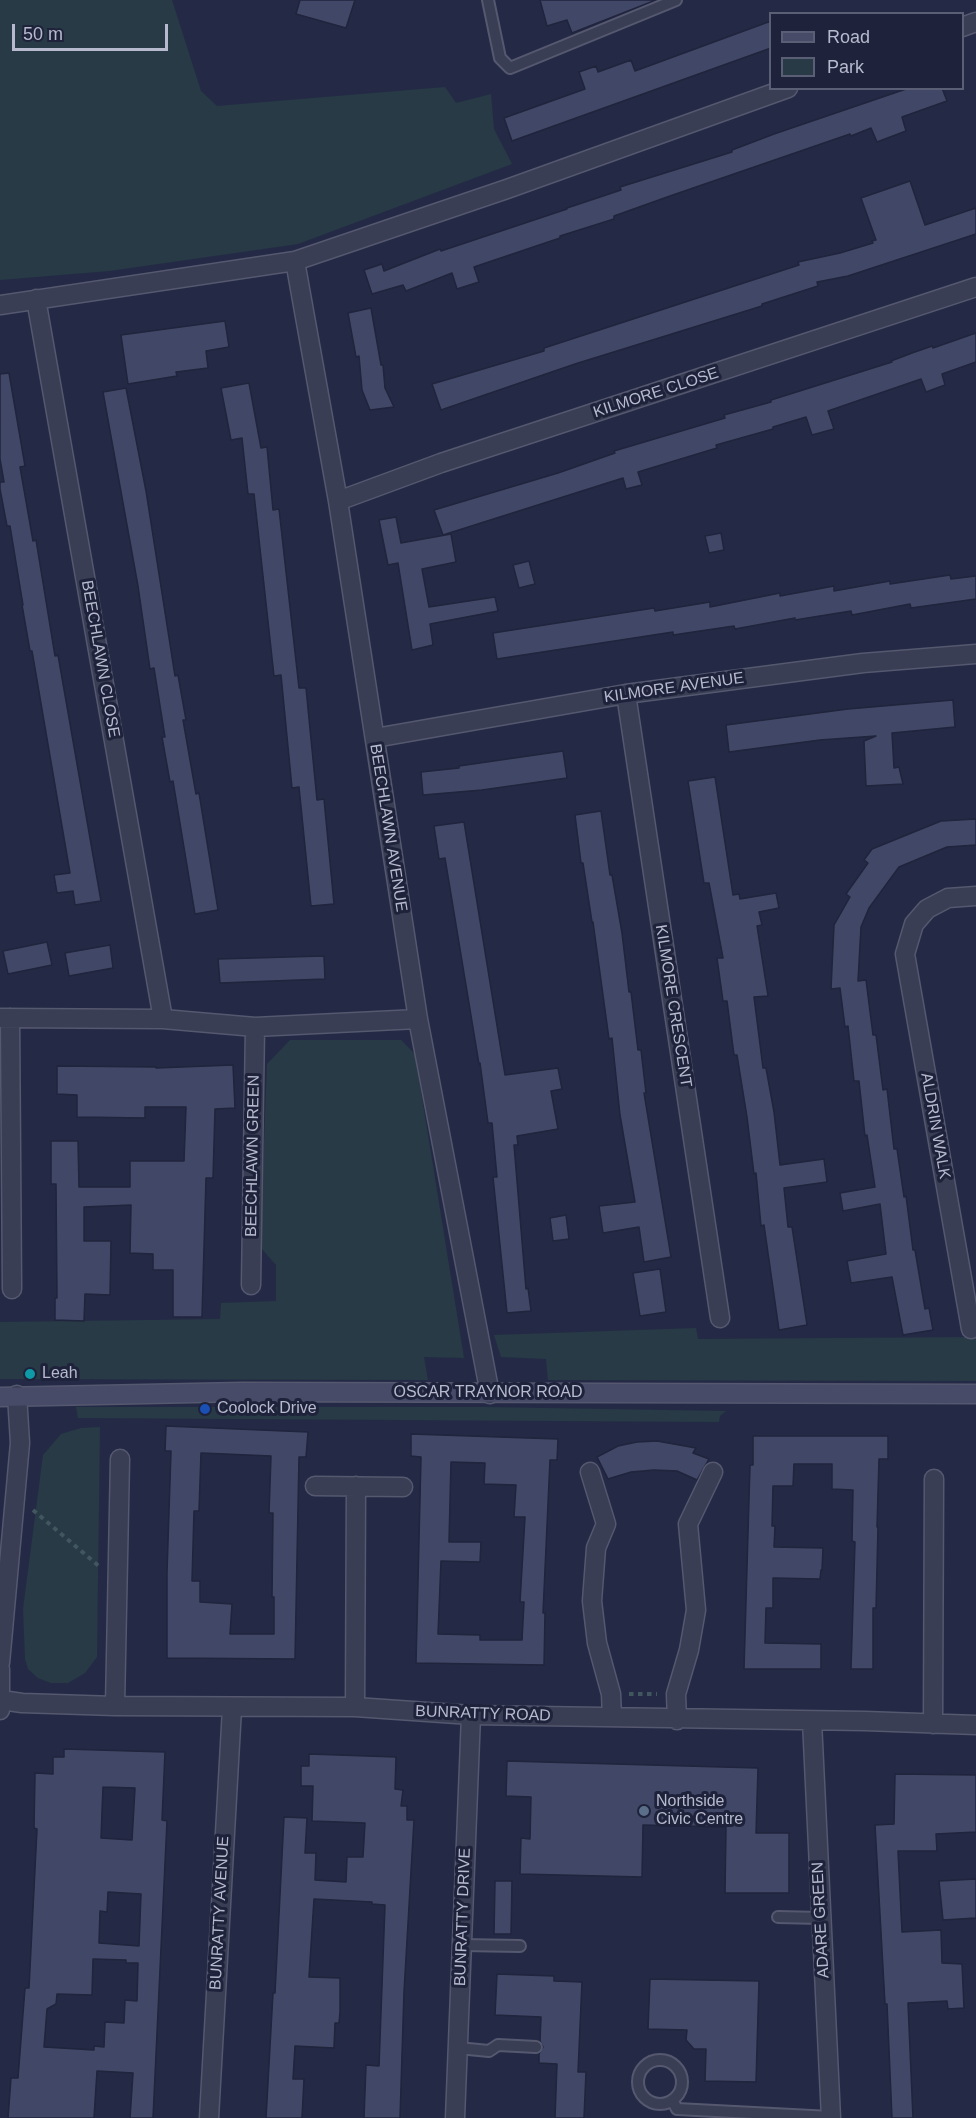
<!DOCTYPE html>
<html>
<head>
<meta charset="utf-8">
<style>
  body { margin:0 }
  #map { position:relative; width:976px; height:2118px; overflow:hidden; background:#242a45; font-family:Helvetica,sans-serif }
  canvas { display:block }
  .legend { position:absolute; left:769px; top:12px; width:195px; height:78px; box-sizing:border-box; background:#1e223a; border:2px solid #5b5f75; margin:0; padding:8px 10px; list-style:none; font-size:18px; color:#b7bace }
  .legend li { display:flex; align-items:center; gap:12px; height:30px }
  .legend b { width:30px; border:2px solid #5b5f75 }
  .scale { position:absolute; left:12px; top:24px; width:156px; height:27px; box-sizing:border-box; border:3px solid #b7bace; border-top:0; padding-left:8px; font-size:18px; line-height:21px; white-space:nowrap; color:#b7bace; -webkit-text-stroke:4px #1e223a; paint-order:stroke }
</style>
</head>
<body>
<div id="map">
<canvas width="976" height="2118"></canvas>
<ul class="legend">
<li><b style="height:8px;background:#474b68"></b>Road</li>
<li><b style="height:16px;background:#273a46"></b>Park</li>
</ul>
<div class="scale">50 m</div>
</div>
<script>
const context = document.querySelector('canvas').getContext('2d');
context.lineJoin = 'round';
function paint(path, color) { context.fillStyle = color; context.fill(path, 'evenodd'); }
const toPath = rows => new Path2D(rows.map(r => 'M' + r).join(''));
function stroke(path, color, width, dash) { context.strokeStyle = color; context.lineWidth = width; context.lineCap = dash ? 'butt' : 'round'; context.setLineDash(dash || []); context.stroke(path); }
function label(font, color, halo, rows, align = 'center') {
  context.font = font + ' Helvetica,sans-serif'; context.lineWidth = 6; context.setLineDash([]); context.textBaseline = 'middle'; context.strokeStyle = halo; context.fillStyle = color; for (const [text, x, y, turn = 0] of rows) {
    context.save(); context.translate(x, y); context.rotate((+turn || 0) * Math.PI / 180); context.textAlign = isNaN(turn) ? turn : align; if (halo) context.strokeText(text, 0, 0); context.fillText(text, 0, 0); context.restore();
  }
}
paint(toPath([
  [0,0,172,0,201,91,217,106,445,87,456,103,491,94,494,129,512,164,298,244,109,271,0,280],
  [290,1040,401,1040,415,1054,464,1358,424,1357,428,1380,0,1379,0,1322,220,1319,221,1303,276,1301,276,1265,260,1247,267,1064],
  [696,1328,698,1339,976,1337,976,1381,548,1380,546,1359,501,1357,494,1335],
  [76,1407,486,1407,726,1411,720,1416,719,1422,78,1418],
  [100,1427,97,1657,85,1673,68,1683,51,1683,38,1678,28,1669,25,1659,23,1609,43,1455,61,1434,81,1428]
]), '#273a46');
const building = toPath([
  [300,0,355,0,346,28,296,14,300,0],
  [540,0,656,0,572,33,567,20,547,26,540,0],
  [771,21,771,48,512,141,504,118,585,89,579,72,596,66,598,72,631,60,635,71,771,21],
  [909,88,942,88,947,101,902,117,906,131,877,142,871,128,851,136,850,134,670,196,614,216,614,219,560,236,560,238,474,267,479,282,457,289,452,273,406,291,403,285,372,294,364,270,382,264,384,271,440,249,441,251,567,209,567,208,621,190,620,187,732,152,732,150,774,134,909,88],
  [910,181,925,225,976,208,976,234,848,276,817,282,818,286,762,304,762,306,575,364,441,410,432,384,544,351,544,348,799,265,798,262,840,253,873,243,872,241,876,240,861,198,910,181],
  [371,308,381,365,383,365,385,388,394,407,370,410,362,390,359,356,356,357,348,313,371,308],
  [225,321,229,347,206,351,208,368,176,372,177,376,128,384,121,335,225,321],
  [976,333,976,362,942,374,945,385,926,392,921,379,828,411,834,429,812,435,806,417,773,427,773,429,716,445,717,448,638,472,642,485,626,489,623,478,443,535,434,510,558,473,615,453,614,451,725,418,724,415,771,402,771,400,892,362,891,361,912,353,932,346,933,348,976,333],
  [9,373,25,466,20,467,33,541,36,540,55,656,58,655,101,901,75,905,73,891,57,893,54,875,70,873,32,651,30,651,22,605,23,605,10,526,7,526,0,489,0,482,4,482,0,459,0,374,9,373],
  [249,383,261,448,267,447,273,510,279,509,299,688,306,688,317,800,324,799,334,904,311,906,299,787,292,788,281,675,274,676,254,494,248,494,242,438,231,440,221,388,249,383],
  [126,388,146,491,175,676,178,675,186,720,183,720,196,794,199,793,218,910,195,914,173,781,170,782,162,737,165,737,154,668,150,669,138,586,103,392,126,388],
  [396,517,401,543,451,534,456,562,422,569,429,607,495,597,498,611,430,624,433,645,412,650,398,563,388,565,379,520,396,517],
  [721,533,724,550,709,553,705,536,721,533],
  [529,561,535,584,519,588,513,565,529,561],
  [950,575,951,579,976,576,976,599,911,608,910,604,852,615,851,611,795,620,795,618,735,629,734,626,673,635,673,632,497,659,493,633,654,608,655,611,710,602,710,607,780,593,780,596,834,586,834,591,890,581,890,584,950,575],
  [953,700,955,727,892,733,894,768,899,767,903,784,866,786,864,741,876,736,820,740,729,752,726,725,848,709,953,700],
  [563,751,567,778,482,790,423,795,421,772,459,768,459,766,563,751],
  [715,777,733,895,739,894,740,899,776,893,779,908,759,912,762,925,757,926,768,996,754,997,763,1068,766,1068,774,1112,780,1165,824,1159,827,1182,784,1188,788,1227,792,1227,807,1325,779,1330,764,1225,761,1226,756,1173,754,1174,747,1117,737,1055,734,1055,727,1001,723,1001,717,958,723,958,709,883,704,883,688,781,715,777],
  [601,811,610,875,612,875,622,933,629,992,631,992,638,1050,641,1050,646,1093,644,1093,671,1257,644,1262,639,1227,603,1233,599,1206,635,1202,620,1115,612,1038,609,1039,593,922,592,922,583,863,581,863,575,815,601,811],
  [976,819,976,845,947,847,899,867,869,908,861,927,858,981,866,980,873,1035,876,1035,883,1090,887,1089,894,1149,897,1149,904,1197,906,1196,913,1250,915,1250,925,1309,929,1308,933,1330,903,1335,892,1277,851,1283,847,1261,886,1254,880,1204,843,1211,840,1193,875,1187,867,1135,865,1136,859,1081,854,1081,848,1026,845,1027,840,988,831,989,834,925,850,897,846,894,868,863,864,860,872,849,941,821,976,819],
  [464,822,505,1075,558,1068,562,1089,551,1091,558,1129,517,1136,518,1145,514,1145,526,1289,528,1288,531,1311,507,1313,493,1177,497,1177,492,1123,488,1123,480,1063,479,1064,445,858,439,859,434,826,464,822],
  [47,942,52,965,8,974,3,951,47,942],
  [110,945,113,968,69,976,65,953,110,945],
  [324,956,325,979,220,983,218,959,324,956],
  [233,1065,235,1108,215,1109,213,1178,206,1178,202,1317,173,1317,173,1270,153,1270,153,1254,130,1253,131,1205,84,1207,84,1241,111,1241,110,1295,85,1294,84,1321,55,1320,55,1298,57,1298,56,1184,51,1184,51,1141,78,1141,79,1187,130,1187,130,1161,184,1161,186,1107,145,1107,145,1118,77,1117,77,1095,57,1094,57,1066,156,1067,156,1068,233,1065],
  [566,1215,569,1239,553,1241,550,1218,566,1215],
  [660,1269,666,1312,640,1316,633,1273,660,1269],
  [166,1426,308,1432,306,1457,299,1457,295,1659,167,1658,167,1572,171,1451,165,1451,166,1426],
  [201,1453,271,1456,269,1513,273,1513,272,1597,274,1597,274,1634,230,1634,232,1604,200,1602,200,1581,192,1581,194,1511,199,1511,201,1453],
  [411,1434,558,1439,557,1460,550,1460,543,1613,545,1613,544,1665,416,1663,421,1457,411,1456,411,1434],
  [451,1462,485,1463,484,1484,516,1485,514,1517,525,1517,520,1602,524,1602,522,1640,480,1640,480,1635,438,1634,441,1561,480,1562,481,1542,449,1542,451,1462],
  [753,1436,888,1436,888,1459,879,1459,877,1527,878,1527,876,1608,873,1608,873,1669,851,1669,855,1542,852,1541,853,1490,832,1489,832,1464,794,1464,793,1486,773,1486,772,1526,775,1526,774,1547,823,1548,822,1570,821,1570,820,1579,773,1578,773,1608,766,1608,765,1643,821,1644,821,1669,744,1669,750,1465,753,1465,753,1436],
  [657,1441,696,1448,693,1453,709,1459,697,1480,677,1471,654,1470,631,1472,608,1479,597,1457,618,1446,637,1442,657,1441],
  [64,1749,165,1752,162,1820,167,1821,153,2118,130,2118,133,2073,97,2071,94,2118,8,2118,11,2078,18,2078,25,1988,29,1988,37,1829,34,1828,35,1773,53,1774,53,1757,64,1757,64,1749],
  [103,1787,135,1788,132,1840,101,1838,103,1787],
  [108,1892,141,1894,139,1946,99,1943,100,1911,107,1912,108,1892],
  [93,1959,126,1960,126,1963,138,1963,137,2001,125,2000,124,2023,105,2022,104,2047,94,2046,94,2050,44,2047,47,2009,56,2004,57,1994,92,1995,93,1959],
  [309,1754,396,1757,395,1789,403,1790,401,1806,407,1806,407,1820,414,1820,404,1992,400,2118,364,2118,366,2065,379,2066,385,1905,372,1904,372,1902,314,1899,309,1977,340,1978,340,2012,339,2023,335,2023,334,2048,295,2046,293,2079,304,2079,302,2118,266,2118,273,1993,275,1993,284,1817,307,1818,305,1853,316,1853,315,1880,346,1882,347,1857,363,1857,365,1823,312,1821,313,1786,301,1786,301,1766,309,1766,309,1754],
  [507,1761,758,1768,756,1833,789,1833,789,1893,725,1893,726,1827,643,1825,642,1877,520,1874,521,1838,530,1839,531,1797,506,1796,507,1761],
  [895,1774,976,1775,976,1832,936,1834,937,1851,898,1851,902,1932,941,1930,942,1963,962,1964,964,2008,948,2009,947,2001,908,2003,913,2118,892,2118,887,2004,885,2004,875,1825,894,1824,895,1774],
  [976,1879,976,1918,943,1920,939,1881,976,1879],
  [495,1881,512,1881,511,1934,494,1934,495,1881],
  [497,1974,554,1976,554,1981,582,1982,578,2072,586,2072,584,2118,555,2118,557,2064,539,2063,539,2054,543,2047,540,2041,541,2017,495,2015,497,1974],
  [650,1979,759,1981,756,2082,705,2081,706,2049,694,2049,686,2040,687,2030,648,2029,650,1979]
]);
paint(building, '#414766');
stroke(building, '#20243c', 1.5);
const service = toPath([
  [488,0,500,58,510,68,676,0],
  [778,1917,821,1918],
  [462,1945,520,1946],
  [458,2048,489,2051,498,2045,536,2047],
  '638 2082a22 22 0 1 1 44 0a22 22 0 1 1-44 0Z',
  [672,2100,677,2109,831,2117]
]);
const minor = toPath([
  [962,27,976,22],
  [295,261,338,501,418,1019,490,1394],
  [36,299,163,1019],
  [0,305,295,261,507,189,788,88],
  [338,501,441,463,976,287],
  [626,694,720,1318],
  [375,738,626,694,863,663,976,654],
  [0,1018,163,1019,255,1027,418,1019],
  [10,1018,12,1289],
  [251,1285,255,1027],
  [971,1329,905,954,914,924,927,909,948,898,976,896],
  [590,1472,606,1524,596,1548,592,1601,597,1643,611,1694,612,1717],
  [315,1486,403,1487],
  [0,1663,20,1443,17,1395],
  [0,1669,0,1710],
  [1,1700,22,1703,115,1706,355,1707,471,1715,865,1721,976,1725],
  [115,1706,120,1459],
  [355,1707,356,1486],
  [677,1720,676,1694,689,1650,696,1610,688,1524,713,1472],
  [812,1721,831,2118],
  [933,1724,934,1479],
  [209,2118,232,1708],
  [455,2118,471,1715]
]);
const secondary = toPath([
  [0,1397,242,1392,976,1394]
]);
stroke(service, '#55586f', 14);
stroke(minor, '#55586f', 21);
stroke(secondary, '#55586f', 21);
stroke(toPath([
  [33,1510,100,1567],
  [629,1694,657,1694]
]), '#425660', 4, [4.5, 4.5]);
stroke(service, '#393e54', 10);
stroke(minor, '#393e54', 18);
stroke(secondary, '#474b68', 18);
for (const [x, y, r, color] of [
  [30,1374,6,"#0f9aa8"],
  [205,1409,6,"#1a4fb4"],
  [644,1811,6,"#5c6f8a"]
]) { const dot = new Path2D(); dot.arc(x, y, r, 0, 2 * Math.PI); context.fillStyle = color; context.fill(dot); stroke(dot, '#1e223a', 2); }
label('16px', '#b7bace', '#1e223a', [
  ["KILMORE CLOSE",656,393,-18],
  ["BEECHLAWN CLOSE",100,659,80],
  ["KILMORE AVENUE",674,688,-8],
  ["BEECHLAWN AVENUE",388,828,81],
  ["KILMORE CRESCENT",673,1006,81],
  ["ALDRIN WALK",935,1126,80],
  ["BEECHLAWN GREEN",253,1156,-89],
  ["OSCAR TRAYNOR ROAD",488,1393],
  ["BUNRATTY ROAD",483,1714,2],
  ["BUNRATTY AVENUE",220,1913,-87],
  ["BUNRATTY DRIVE",463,1917,-88],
  ["ADARE GREEN",821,1920,-93]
]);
label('16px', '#b7bace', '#1e223a', [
  ["Leah",42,1374],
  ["Coolock Drive",217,1409],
  ["Northside",656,1802],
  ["Civic Centre",656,1820]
], 'left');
</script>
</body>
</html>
